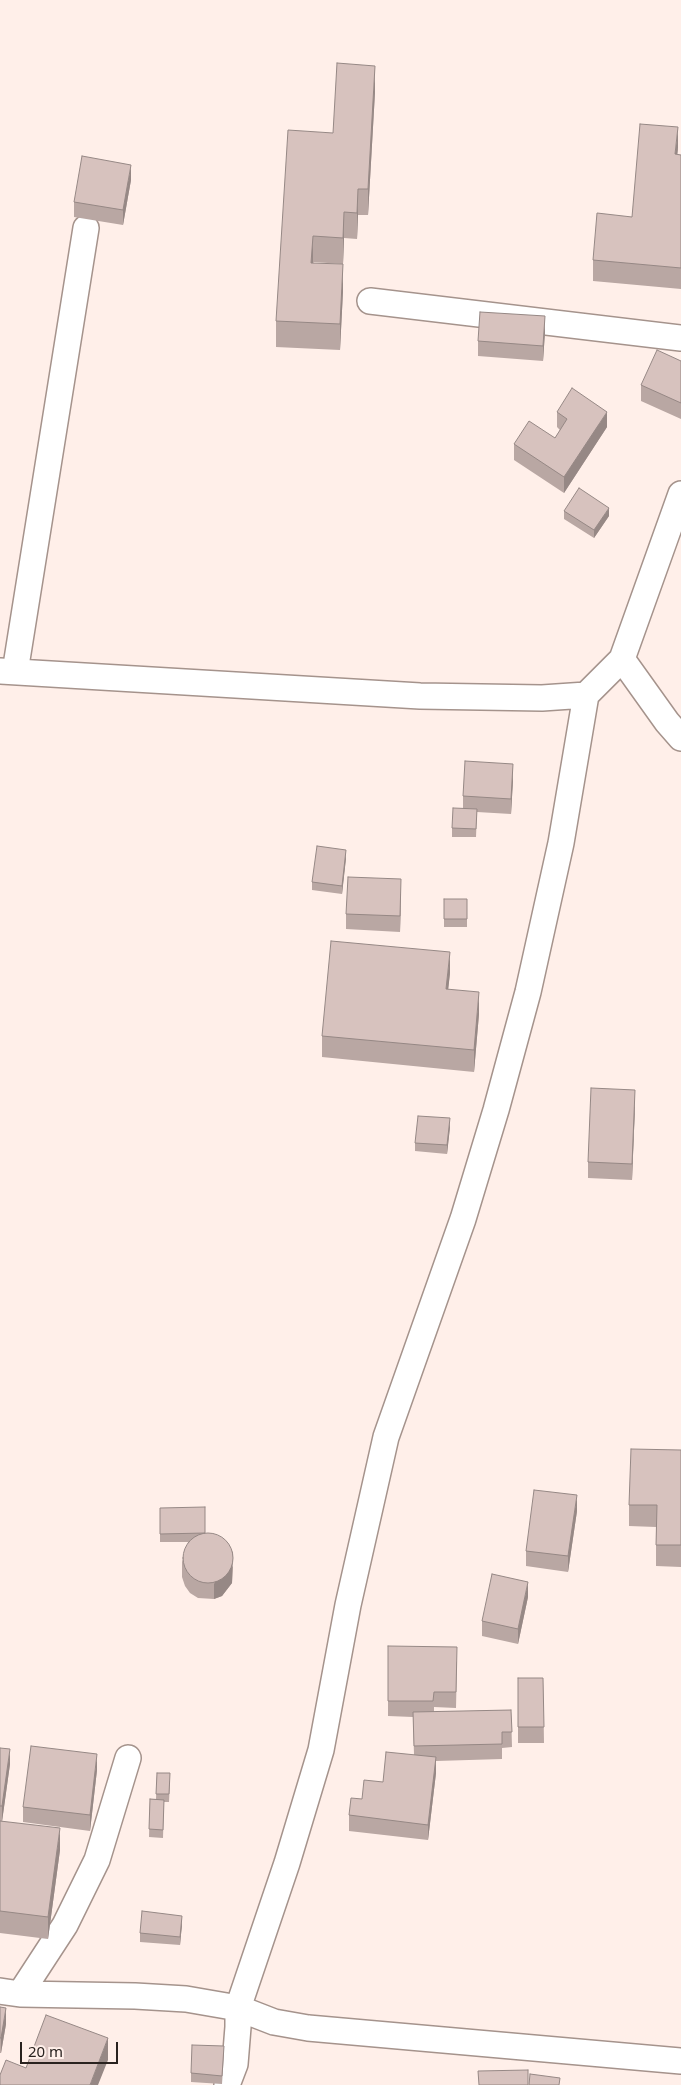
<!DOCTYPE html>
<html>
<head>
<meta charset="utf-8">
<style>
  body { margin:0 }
  #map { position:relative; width:681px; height:2085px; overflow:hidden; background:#ffefe9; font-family:"Noto Sans",sans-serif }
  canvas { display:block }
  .scale { position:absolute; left:20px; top:2042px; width:98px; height:22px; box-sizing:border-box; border:2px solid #29221f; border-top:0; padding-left:6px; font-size:15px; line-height:18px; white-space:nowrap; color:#29221f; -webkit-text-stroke:4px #ffefe9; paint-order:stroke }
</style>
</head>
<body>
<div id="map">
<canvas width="681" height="2085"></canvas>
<div class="scale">20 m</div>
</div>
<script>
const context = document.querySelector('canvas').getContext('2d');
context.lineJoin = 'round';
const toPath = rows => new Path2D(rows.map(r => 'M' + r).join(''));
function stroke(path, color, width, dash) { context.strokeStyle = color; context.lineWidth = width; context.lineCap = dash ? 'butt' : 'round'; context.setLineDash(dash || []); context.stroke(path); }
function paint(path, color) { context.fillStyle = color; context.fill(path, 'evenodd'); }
const minor = toPath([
  [370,301,681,338],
  [622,659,667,722,681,738],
  [0,671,420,696,542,698,586,695,622,659,681,494],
  [15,672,86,228],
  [0,1991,20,1994,135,1996,186,1999,238,2008,274,2022,308,2028,681,2061],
  [20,1994,65,1925,97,1860,128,1758],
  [227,2085,235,2064,238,2027,238,2008,287,1863,321,1750,348,1605,386,1437,463,1219,496,1110,528,992,561,843,586,695]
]);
stroke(minor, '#a5938c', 28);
stroke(minor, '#fff', 25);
paint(toPath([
  [375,92,368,215,358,215,357,239,344,238,343,264,313,262,343,291,340,350,276,347,276,321,333,133],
  [678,148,677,155,681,155,681,289,593,281,593,260,632,217],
  [131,180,123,225,74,217,74,202],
  [545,332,543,361,478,356,478,341],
  [681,361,681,419,641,401,641,385],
  [557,412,607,427,564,493,514,460,514,444,555,438,560,430,557,427],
  [564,511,609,516,594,538,564,519],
  [513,780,511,814,477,812,476,837,452,837,452,828,463,808,463,796],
  [346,858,342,894,312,890,312,882],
  [401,894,400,932,346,929,346,914],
  [444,899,467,899,467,927,444,927],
  [450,973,448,989,479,1014,474,1072,322,1057,322,1036],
  [635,1106,632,1180,588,1178,588,1162],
  [450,1127,447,1154,415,1151,415,1143],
  [681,1450,681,1567,656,1566,656,1527,629,1526,629,1505],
  [160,1508,205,1533,233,1567,232,1583,222,1596,214,1599,198,1598,190,1593,185,1586,182,1577,182,1562,188,1542,160,1542],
  [577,1511,568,1572,526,1566,526,1551],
  [528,1597,518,1644,482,1636,482,1621],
  [388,1646,457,1662,456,1708,434,1707,434,1712,511,1710,512,1747,502,1748,502,1759,436,1761,436,1773,428,1840,349,1831,349,1815,362,1799,383,1782,414,1755,413,1717,388,1716],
  [518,1678,543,1678,544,1743,518,1743],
  [0,1748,10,1764,2,1821,60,1850,48,1939,0,1933],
  [97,1770,90,1831,23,1822,23,1807],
  [157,1773,170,1781,169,1802,164,1802,163,1838,149,1837,150,1799,156,1799],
  [182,1924,180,1945,140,1942,140,1933],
  [0,2007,6,2024,1,2053,0,2053],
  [224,2054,222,2084,191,2082,191,2073]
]), '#b9a7a3');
paint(toPath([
  [375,66,375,92,368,215,368,189],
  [678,127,678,148,675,176,675,154],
  [131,165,131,180,123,225,123,210],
  [358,189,358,215,357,239,357,213],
  [344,212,344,238,343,264,343,238],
  [313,236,313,262,311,289,311,263],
  [343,264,343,291,340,350,340,324],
  [545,316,545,332,543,361,543,346],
  [607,412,607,427,564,493,564,477],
  [609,508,609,516,594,538,594,530],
  [513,764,513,780,511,814,511,799],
  [346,850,346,858,342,894,342,886],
  [401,879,401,894,400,932,400,916],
  [450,952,450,973,446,1010,446,989],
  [479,992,479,1014,474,1072,474,1050],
  [635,1090,635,1106,632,1180,632,1164],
  [450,1118,450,1127,447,1154,447,1145],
  [577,1495,577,1511,568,1572,568,1556],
  [233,1551,232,1583,222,1596,214,1599,214,1584],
  [528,1582,528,1597,518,1644,518,1629],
  [10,1749,10,1764,2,1822,2,1806],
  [97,1754,97,1770,90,1831,90,1815],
  [436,1757,436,1773,428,1840,428,1825],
  [60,1828,60,1850,48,1939,48,1917],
  [182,1916,182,1924,180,1945,180,1937],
  [6,2008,6,2024,1,2053,1,2038],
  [108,2038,108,2060,98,2085,90,2085]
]), '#968885');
const building = toPath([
  [337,63,375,66,368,189,358,189,357,213,344,212,343,238,313,236,311,263,343,264,340,324,276,321,288,130,333,133,337,63],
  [640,124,678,127,675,154,681,155,681,268,593,260,597,213,632,217,640,124],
  [82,156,131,165,123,210,74,202,82,156],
  [480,312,545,316,543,346,478,341,480,312],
  [657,350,681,361,681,403,641,385,657,350],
  [572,388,607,412,564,477,514,444,529,421,555,438,567,419,557,412,572,388],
  [579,488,609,508,594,530,564,511,579,488],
  [465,761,513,764,511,799,463,796,465,761],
  [453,808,477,809,476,829,452,828,453,808],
  [317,846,346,850,342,886,312,882,317,846],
  [348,877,401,879,400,916,346,914,348,877],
  [444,899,467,899,467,919,444,919,444,899],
  [331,941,450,952,446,989,479,992,474,1050,322,1036,331,941],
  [591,1088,635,1090,632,1164,588,1162,591,1088],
  [418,1116,450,1118,447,1145,415,1143,418,1116],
  [631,1449,681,1450,681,1545,656,1545,657,1505,629,1505,631,1449],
  [534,1490,577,1495,568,1556,526,1551,534,1490],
  [205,1507,205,1533,160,1534,160,1508,205,1507],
  '183 1558a25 25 0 1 1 50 0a25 25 0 1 1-50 0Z',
  [492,1574,528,1582,518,1629,482,1621,492,1574],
  [388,1646,457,1647,456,1692,434,1692,433,1701,388,1701,388,1646],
  [518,1678,543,1678,544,1727,518,1727,518,1678],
  [511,1710,512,1732,502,1732,502,1744,414,1746,413,1712,511,1710],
  [31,1746,97,1754,90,1815,23,1807,31,1746],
  [0,1748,10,1749,2,1806,0,1806,0,1748],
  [386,1752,436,1757,428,1825,349,1815,351,1798,362,1799,364,1780,383,1782,386,1752],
  [157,1773,170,1773,169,1794,156,1794,157,1773],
  [150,1799,164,1800,163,1830,149,1829,150,1799],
  [0,1821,60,1828,48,1917,0,1911,0,1821],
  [142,1911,182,1916,180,1937,140,1933,142,1911],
  [0,2007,6,2008,1,2038,0,2038,0,2007],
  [46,2015,108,2038,90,2085,0,2085,0,2075,6,2060,26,2068,46,2015],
  [192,2045,224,2046,222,2076,191,2073,192,2045],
  [528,2070,528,2085,479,2085,478,2071,528,2070],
  [530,2074,560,2078,559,2085,529,2085,530,2074]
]);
paint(building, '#d7c2be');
stroke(building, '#968885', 1);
</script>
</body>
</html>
